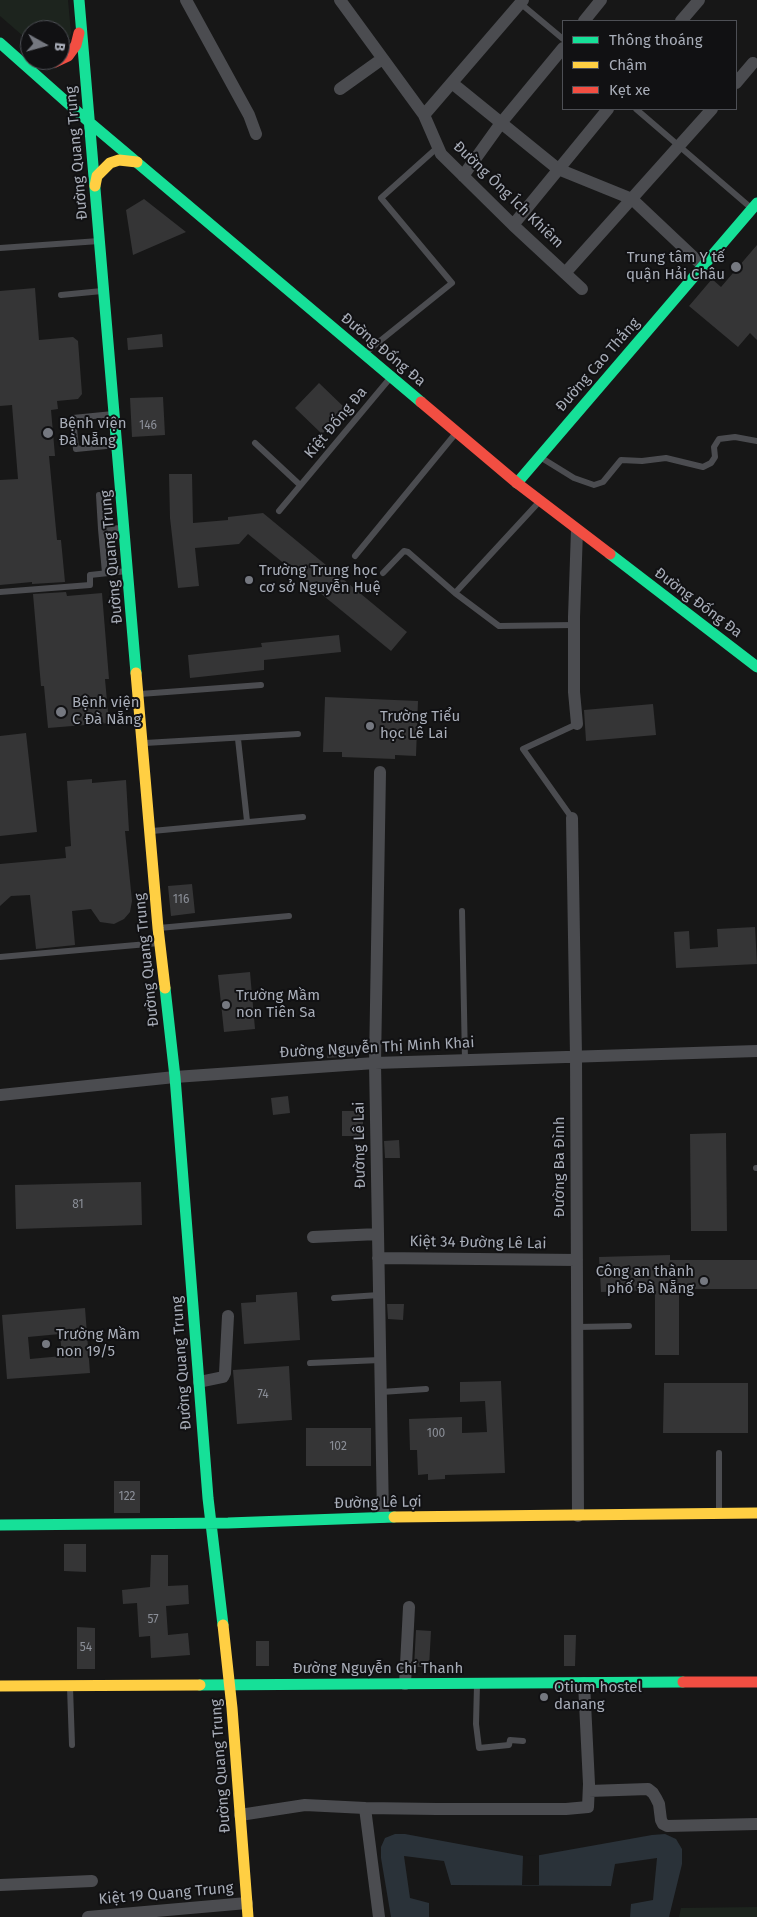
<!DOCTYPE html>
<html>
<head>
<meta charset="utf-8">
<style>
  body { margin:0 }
  #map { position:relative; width:757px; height:1917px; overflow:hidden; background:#171717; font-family:"Fira Sans",sans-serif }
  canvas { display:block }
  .legend { position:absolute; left:562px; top:20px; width:175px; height:90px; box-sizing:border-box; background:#111113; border:1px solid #4d4f55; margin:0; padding:6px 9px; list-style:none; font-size:15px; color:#a8adb8 }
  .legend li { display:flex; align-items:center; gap:10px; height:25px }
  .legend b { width:25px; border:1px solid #4d4f55 }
  .north { position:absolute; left:20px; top:20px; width:50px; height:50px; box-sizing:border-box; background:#111113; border:1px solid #4d4f55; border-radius:50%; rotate:97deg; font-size:14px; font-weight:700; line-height:20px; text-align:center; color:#a8adb8 }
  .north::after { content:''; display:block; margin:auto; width:18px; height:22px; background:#757880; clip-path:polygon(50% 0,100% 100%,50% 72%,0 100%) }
</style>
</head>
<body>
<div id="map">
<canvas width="757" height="1917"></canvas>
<ul class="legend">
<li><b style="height:6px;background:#16e098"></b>Thông thoáng</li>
<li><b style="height:6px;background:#ffcf43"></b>Chậm</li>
<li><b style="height:6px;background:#f24e42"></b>Kẹt xe</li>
</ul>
<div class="north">B</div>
</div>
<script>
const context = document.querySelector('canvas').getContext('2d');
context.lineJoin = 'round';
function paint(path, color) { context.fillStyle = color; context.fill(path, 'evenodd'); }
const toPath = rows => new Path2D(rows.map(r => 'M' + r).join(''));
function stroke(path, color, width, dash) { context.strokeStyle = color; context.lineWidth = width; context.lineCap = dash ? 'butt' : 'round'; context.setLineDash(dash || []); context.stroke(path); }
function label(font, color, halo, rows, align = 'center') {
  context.font = font + ' "Fira Sans",sans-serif'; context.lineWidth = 4; context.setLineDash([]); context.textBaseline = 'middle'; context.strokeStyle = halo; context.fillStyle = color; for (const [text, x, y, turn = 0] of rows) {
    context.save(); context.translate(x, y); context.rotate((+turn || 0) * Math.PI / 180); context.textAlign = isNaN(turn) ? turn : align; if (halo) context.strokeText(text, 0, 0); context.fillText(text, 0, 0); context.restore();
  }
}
paint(toPath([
  [0,0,68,0,71,33,66,47,60,52,60,30,30,30,30,42,0,16],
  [757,1907,757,1917,679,1917,681,1908]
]), '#1d241e');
paint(toPath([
  [395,1834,405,1834,529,1857,652,1835,665,1834,676,1839,682,1849,682,1864,669,1917,630,1917,631,1904,653,1900,657,1858,615,1864,611,1886,451,1885,444,1861,404,1856,410,1898,429,1903,429,1917,391,1917,381,1858,381,1847,385,1838]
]), '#2a3239');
paint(toPath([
  [539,1855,539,1885,522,1885,523,1856]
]), '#171717');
paint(toPath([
  [144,199,186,232,133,255,126,210],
  [757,245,757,340,750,333,738,347,689,306,712,279,721,287],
  [35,288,39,340,73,337,78,341,82,394,78,399,57,401,58,409,51,410,55,456,49,456,57,540,61,540,65,582,32,584,32,582,0,585,0,480,18,479,12,405,0,406,0,291],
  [162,334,163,347,128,350,127,338],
  [319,383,346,409,322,434,295,408],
  [163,397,165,435,132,437,130,398],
  [169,474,192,474,193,523,228,520,228,517,263,513,407,632,391,651,248,534,239,544,195,548,199,586,178,588,170,518],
  [66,592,67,596,102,593,109,679,105,679,109,723,48,728,44,686,41,686,33,594],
  [339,635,341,652,264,660,264,670,190,678,188,655,262,647,261,643],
  [325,697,418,701,416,756,395,755,395,759,342,757,342,752,323,752],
  [653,704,656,735,586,741,584,710],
  [26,733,37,832,0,836,0,736],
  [92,779,92,783,126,780,129,831,125,831,132,901,130,912,124,919,114,924,100,922,91,909,72,911,75,945,36,949,30,895,11,896,0,906,0,864,66,858,65,847,71,846,67,781],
  [192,884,195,913,171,916,168,886],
  [755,927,757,964,676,968,674,932,689,931,690,949,718,947,717,929],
  [250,972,255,1029,224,1032,218,975],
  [358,1045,358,1056,327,1058,327,1046],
  [288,1096,290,1113,273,1115,271,1098],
  [342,1111,363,1111,363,1136,342,1136],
  [726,1133,727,1231,691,1231,690,1134],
  [399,1140,400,1158,385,1158,384,1141],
  [141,1182,142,1225,16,1229,15,1185],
  [670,1255,670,1260,757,1260,757,1289,679,1289,679,1355,655,1355,655,1290,601,1292,599,1257],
  [297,1292,300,1340,244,1344,241,1303,256,1302,256,1295],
  [387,1304,404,1304,403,1320,388,1319],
  [85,1308,90,1373,7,1379,2,1315],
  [60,1334,62,1356,30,1359,28,1337],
  [289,1366,292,1420,237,1424,233,1370],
  [501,1381,505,1473,445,1475,445,1479,428,1480,428,1474,418,1475,417,1450,410,1450,409,1419,462,1417,462,1433,487,1432,485,1401,460,1402,460,1382],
  [664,1383,748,1383,748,1433,663,1433],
  [306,1428,371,1428,371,1466,306,1466],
  [114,1481,140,1481,140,1513,114,1513],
  [64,1544,86,1544,86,1572,64,1571],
  [151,1555,168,1555,168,1586,188,1585,189,1604,166,1606,168,1635,188,1633,190,1655,151,1658,150,1636,139,1637,137,1603,123,1604,122,1590,150,1587],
  [77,1627,95,1628,95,1669,77,1669],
  [416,1630,431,1631,429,1667,414,1667],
  [564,1635,576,1635,575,1666,564,1666],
  [256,1641,269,1641,269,1666,256,1666]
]), '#353536');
stroke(toPath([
  [520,3,563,39],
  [636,109,750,207],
  [0,248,99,241],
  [61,295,102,291],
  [365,353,452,283,381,198,438,147],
  [113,414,73,418,76,449,116,445],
  [255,443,300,485],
  [540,457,574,478,594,485,603,482,621,460,642,461,666,458,703,467,711,463,715,457,714,447,719,439,735,437,757,441],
  [99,495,101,529],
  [279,511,391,377],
  [355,556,456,433],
  [105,573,101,529,123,528],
  [383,573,404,551,408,552,455,593,499,626,574,625],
  [0,592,90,585,90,575,127,571],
  [455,593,539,502],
  [140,694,261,685],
  [238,739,247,821],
  [145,743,298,734],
  [572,818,523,749,577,724],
  [152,831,303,817],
  [462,911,465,1060],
  [159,928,289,916],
  [0,957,159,943],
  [756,1168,757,1168],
  [334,1298,379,1295],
  [578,1327,629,1326],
  [310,1363,380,1360],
  [381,1392,426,1389],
  [719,1453,719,1513],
  [477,1685,476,1724,479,1748,509,1745,510,1740,523,1741],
  [70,1687,72,1745]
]), '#4b4c50', 6);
stroke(toPath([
  [186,0,238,95,249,115,256,134],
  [340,0,424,115,441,154,513,225,582,289],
  [584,21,601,0],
  [681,21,699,0],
  [452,83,558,169,632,199,703,266],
  [736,83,753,63],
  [340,89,382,59],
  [424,115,523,0],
  [463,176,501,123,563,48],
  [513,225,608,109],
  [566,272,712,109],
  [577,724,574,692,574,617,577,530],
  [380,772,375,1063,383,1517],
  [572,818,576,1056,578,1516],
  [0,1095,175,1077,375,1063,757,1051],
  [313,1237,378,1234],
  [378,1258,577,1260],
  [199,1382,223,1377,225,1373,228,1316],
  [405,1684,409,1607],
  [589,1791,648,1789,653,1793,656,1798,659,1804,661,1820,663,1824,667,1826,757,1824],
  [240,1815,305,1805,365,1808],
  [0,1885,92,1881],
  [88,1917,247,1903],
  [379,1917,365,1808,437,1809,566,1809,588,1807,589,1784,584,1683]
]), '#4b4c50', 12);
stroke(toPath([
  [79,0,136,673],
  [0,43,89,122,421,402],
  [517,483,757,203],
  [610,554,757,667],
  [165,988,175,1077,208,1498,223,1625],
  [0,1525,228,1523,394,1517],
  [200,1685,683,1682]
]), '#16e098', 11);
stroke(toPath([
  [95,186,97,176,110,163,119,160,137,162],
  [136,673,158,928,165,988],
  [394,1517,757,1513],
  [223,1625,232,1708,248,1917],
  [0,1686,200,1685]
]), '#ffcf43', 11);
stroke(toPath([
  [33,60,55,62,68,56,76,45,79,33],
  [421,402,517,483,610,554],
  [683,1682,757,1682]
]), '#f24e42', 11);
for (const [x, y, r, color] of [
  [736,267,6,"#757880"],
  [48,433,6,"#757880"],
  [249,580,5,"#757880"],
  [61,712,6,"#757880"],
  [370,726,5,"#757880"],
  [226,1005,5,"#757880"],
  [704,1281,5,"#757880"],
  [46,1344,5,"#757880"],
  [544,1697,5,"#757880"]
]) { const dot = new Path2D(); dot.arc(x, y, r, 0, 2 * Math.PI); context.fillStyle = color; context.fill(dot); stroke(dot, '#111113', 2); }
label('12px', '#8b8f98', null, [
  ["146",148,426],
  ["116",181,900],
  ["81",78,1205],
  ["74",263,1395],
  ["100",436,1434],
  ["102",338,1447],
  ["122",127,1497],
  ["57",153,1620],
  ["54",86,1648]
]);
label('15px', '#a8adb8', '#111113', [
  ["Đường Quang Trung",77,153,-95],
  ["Đường Ông Ích Khiêm",508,195,44],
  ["Đường Đống Đa",383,350,40],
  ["Đường Cao Thắng",598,365,-49],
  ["Kiệt Đống Đa",336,423,-50],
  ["Đường Quang Trung",112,557,-95],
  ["Đường Đống Đa",698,603,37],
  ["Đường Quang Trung",147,960,-96],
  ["Đường Nguyễn Thị Minh Khai",377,1048,-3],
  ["Đường Lê Lai",360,1145,-91],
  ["Đường Ba Đình",560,1167,-90],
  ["Kiệt 34 Đường Lê Lai",478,1243,1],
  ["Đường Quang Trung",182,1363,-94],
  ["Đường Lê Lợi",378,1503,-1],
  ["Đường Nguyễn Chí Thanh",378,1669],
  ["Đường Quang Trung",221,1766,-94],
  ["Kiệt 19 Quang Trung",166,1894,-5]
]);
label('15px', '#a8adb8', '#111113', [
  ["Trung tâm Y tế",725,258,"right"],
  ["quận Hải Châu",725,275,"right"],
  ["Bệnh viện",59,424],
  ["Đà Nẵng",59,441],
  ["Trường Trung học",259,571],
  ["cơ sở Nguyễn Huệ",259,588],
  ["Bệnh viện",72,703],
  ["C Đà Nẵng",72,720],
  ["Trường Tiểu",380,717],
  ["học Lê Lai",380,734],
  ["Trường Mầm",236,996],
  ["non Tiên Sa",236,1013],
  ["Công an thành",694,1272,"right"],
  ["phố Đà Nẵng",694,1289,"right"],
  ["Trường Mầm",56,1335],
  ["non 19/5",56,1352],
  ["Otium hostel",554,1688],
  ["danang",554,1705]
], 'left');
</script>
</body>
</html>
